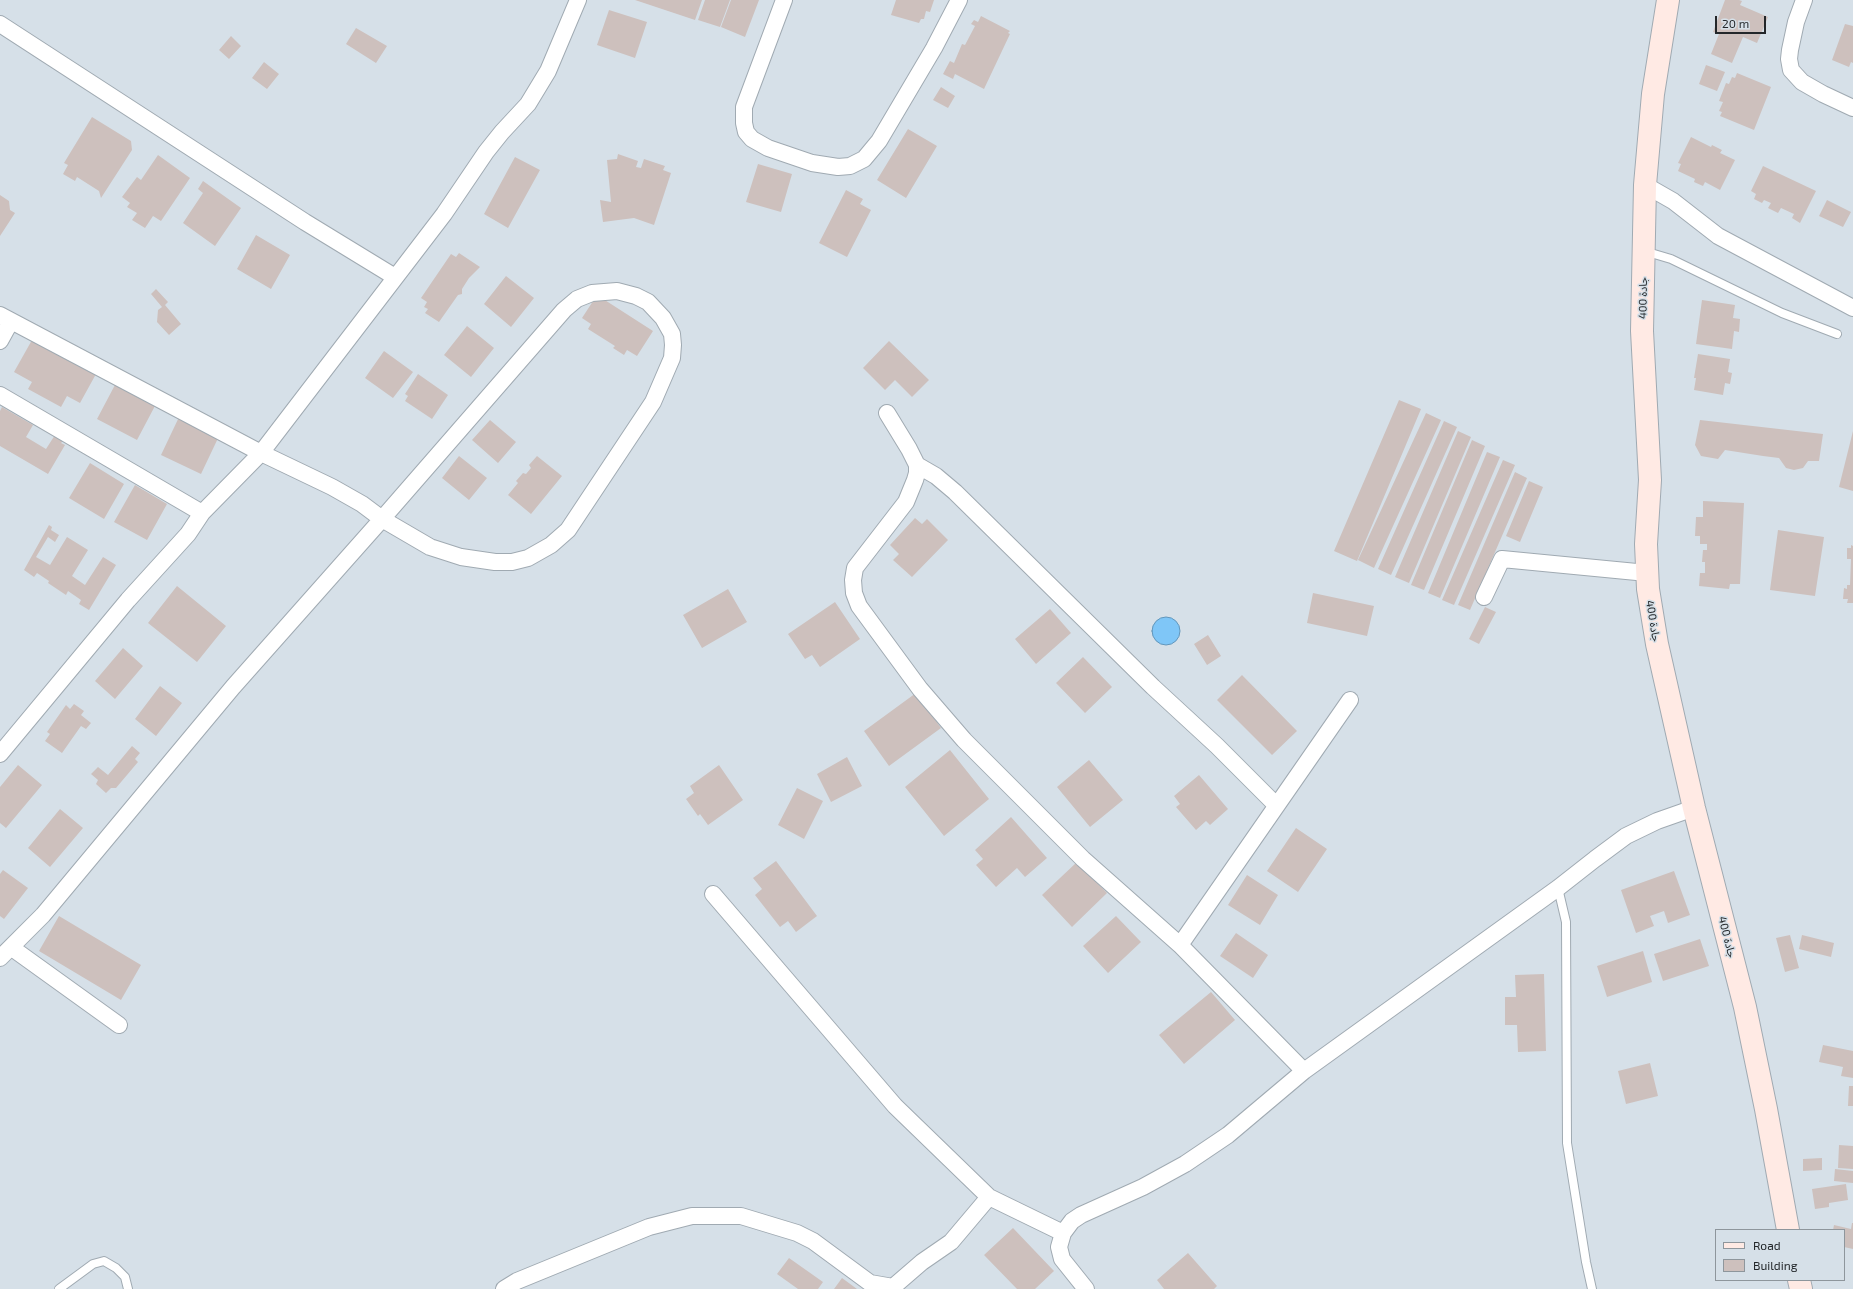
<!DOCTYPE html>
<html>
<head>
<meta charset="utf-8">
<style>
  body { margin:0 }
  #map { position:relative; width:1853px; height:1289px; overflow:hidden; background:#d6e0e8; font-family:"Exo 2",sans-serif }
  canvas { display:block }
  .legend { position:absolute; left:1715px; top:1229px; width:130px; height:52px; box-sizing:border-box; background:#d6e0e8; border:1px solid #8e969c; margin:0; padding:5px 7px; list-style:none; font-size:12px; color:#23272a }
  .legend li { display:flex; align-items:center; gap:8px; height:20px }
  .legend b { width:20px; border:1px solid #8e969c }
  .scale { position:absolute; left:1715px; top:16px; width:51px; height:18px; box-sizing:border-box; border:2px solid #23272a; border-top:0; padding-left:5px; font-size:12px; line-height:14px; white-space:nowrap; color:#23272a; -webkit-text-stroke:3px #d6e0e8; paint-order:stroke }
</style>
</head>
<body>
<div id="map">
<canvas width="1853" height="1289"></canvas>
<ul class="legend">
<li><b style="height:5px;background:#ffeae4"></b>Road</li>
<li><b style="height:11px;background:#cdc0bd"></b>Building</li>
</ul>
<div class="scale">20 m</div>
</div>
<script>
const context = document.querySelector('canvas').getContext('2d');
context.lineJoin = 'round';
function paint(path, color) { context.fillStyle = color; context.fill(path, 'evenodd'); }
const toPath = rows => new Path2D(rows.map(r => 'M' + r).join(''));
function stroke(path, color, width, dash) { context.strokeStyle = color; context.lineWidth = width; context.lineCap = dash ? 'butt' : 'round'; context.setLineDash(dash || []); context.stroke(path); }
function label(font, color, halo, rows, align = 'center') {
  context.font = font + ' "Exo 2","Noto Sans Arabic",sans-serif'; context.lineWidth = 3; context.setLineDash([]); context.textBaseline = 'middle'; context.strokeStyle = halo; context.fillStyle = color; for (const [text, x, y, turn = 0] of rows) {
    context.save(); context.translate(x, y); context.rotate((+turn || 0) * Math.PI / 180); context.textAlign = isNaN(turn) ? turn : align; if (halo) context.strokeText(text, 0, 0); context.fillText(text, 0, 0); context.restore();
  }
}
const water = toPath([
  '1152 631a14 14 0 1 1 28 0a14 14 0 1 1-28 0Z'
]);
paint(water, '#7fc6f7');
stroke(water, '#6396ba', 1);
paint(toPath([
  [635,0,702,0,695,20],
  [705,0,730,0,720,27,698,20],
  [731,0,759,0,745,37,721,27],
  [896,0,934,0,930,12,926,11,924,19,921,19,919,23,891,15],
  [1725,0,1739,0,1742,1,1740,5,1768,17,1757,43,1743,37,1732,63,1711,54,1719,34,1713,32],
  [609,10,647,22,635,58,597,45],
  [981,16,1010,31,1008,33,1010,34,984,89,955,74,953,79,943,74,950,61,954,63,962,44,965,45,975,26,971,24,974,20,978,22],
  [1845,24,1853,26,1853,63,1851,62,1849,67,1832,60],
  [356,28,387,46,376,63,346,44],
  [231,36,241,46,229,59,219,50],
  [264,62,279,74,267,89,252,78],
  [1706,65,1725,72,1717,91,1699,84],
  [1737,73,1771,87,1754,130,1720,116,1722,112,1719,111,1723,102,1719,101,1726,83,1729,84,1732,77,1735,78],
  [941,87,955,96,948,108,933,100],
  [92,117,131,141,132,150,101,198,99,191,77,177,75,181,63,174,68,165,64,163],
  [908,129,937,146,906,198,877,180],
  [1691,137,1711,147,1712,145,1722,150,1720,153,1735,160,1720,190,1705,182,1703,186,1694,182,1695,179,1678,171,1681,164,1678,163],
  [618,154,638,161,636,167,641,168,644,159,665,166,663,170,671,173,654,225,634,218,603,222,600,200,611,202,607,160,617,159],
  [158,155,190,178,161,221,153,216,145,228,132,220,137,213,127,207,130,203,122,197,137,177,141,180],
  [515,157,540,170,508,228,484,214],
  [758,164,792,174,781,212,746,202],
  [1763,166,1816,191,1800,223,1792,218,1794,214,1781,208,1778,213,1768,208,1771,203,1764,200,1762,203,1754,199,1756,194,1751,191],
  [203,181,241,208,215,246,183,223,203,193,198,189],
  [846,190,863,199,860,204,871,210,847,257,819,243],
  [0,195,9,201,10,210,15,213,0,236],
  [1827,200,1851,212,1843,227,1819,216],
  [256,235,290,255,271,289,237,269],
  [459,253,480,267,469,278,462,289,462,294,458,295,439,322,425,313,428,309,424,307,427,302,421,298,451,254,456,257],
  [506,276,534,298,511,327,484,304],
  [156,289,168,302,165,305,181,324,169,335,157,322,158,310,162,307,151,294],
  [597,295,653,331,637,356,627,350,624,355,613,348,615,346,588,329,591,324,582,318],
  [1702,300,1735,305,1733,318,1740,319,1739,332,1734,331,1732,349,1696,344],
  [467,326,494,348,471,377,444,355],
  [32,340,96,374,80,403,67,396,61,407,28,389,32,382,14,372],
  [889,341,929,380,912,397,895,380,885,390,863,368],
  [384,351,413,372,393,398,365,378],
  [1698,354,1730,359,1728,372,1732,373,1730,384,1725,383,1723,395,1694,390,1696,378,1694,378],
  [418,374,448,395,432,419,405,401,408,396,405,394],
  [116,383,156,404,137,440,97,419],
  [1399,400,1421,409,1357,561,1334,551],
  [2,407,33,425,26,437,46,449,55,435,64,440,61,443,65,445,48,474,0,446,0,411],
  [1426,413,1441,420,1374,568,1358,560],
  [180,415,220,434,201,474,161,455],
  [490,420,516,442,498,463,472,440],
  [1700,420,1823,434,1819,461,1808,461,1803,468,1794,470,1786,468,1779,458,1763,456,1725,450,1718,459,1701,456,1695,445],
  [1444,421,1457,427,1391,575,1378,569],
  [1458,431,1471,437,1409,583,1395,577],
  [1853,431,1853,491,1839,487],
  [1472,440,1485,446,1424,590,1411,585],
  [1487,452,1500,457,1440,598,1428,593],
  [459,456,487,478,469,500,442,478],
  [537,456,562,476,531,514,508,495,518,483,516,481,523,473,526,474,531,468,529,465],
  [1503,460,1515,465,1454,605,1442,600],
  [90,463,124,484,104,519,69,498],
  [1515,472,1527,478,1470,610,1458,605],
  [1529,481,1543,487,1520,542,1506,536],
  [135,485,167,504,147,540,114,522],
  [1703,501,1744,503,1740,584,1730,584,1729,589,1699,586,1700,573,1705,573,1705,562,1702,562,1703,550,1707,550,1707,544,1700,544,1700,536,1695,536,1696,517,1703,517],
  [915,518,922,524,927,519,948,540,912,577,893,560,899,554,890,545],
  [49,525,52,527,51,530,59,535,55,542,48,537,36,557,50,565,67,537,88,550,72,576,85,585,103,557,116,565,89,610,79,604,81,600,68,591,66,595,48,583,49,581,37,573,34,577,24,570],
  [1778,530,1824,537,1815,596,1770,590],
  [1851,545,1853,546,1853,603,1847,603,1848,599,1843,599,1844,588,1847,589,1847,585,1850,585,1851,559,1847,559,1847,548,1851,548],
  [177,586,226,626,197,662,148,623],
  [728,589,747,622,702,648,683,615],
  [1313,593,1374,606,1367,636,1307,623],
  [835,602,860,639,820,667,812,655,805,659,788,634],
  [1485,607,1496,612,1479,644,1469,639],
  [1050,609,1071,633,1036,664,1015,639],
  [1208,635,1221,656,1207,665,1194,644],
  [123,648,143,666,115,699,95,681],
  [1083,657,1112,687,1085,713,1056,683],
  [1242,675,1297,731,1272,755,1217,700],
  [160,686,182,703,156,736,135,719],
  [916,693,941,728,889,766,864,731],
  [74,704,84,711,81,715,91,723,86,729,81,726,62,753,45,741,50,734,47,732,66,705,70,709],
  [132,746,140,753,135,759,138,762,116,788,111,788,106,793,96,784,98,780,91,774,98,767,108,775],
  [950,750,989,799,944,836,905,787],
  [847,757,862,786,831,802,817,774],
  [1089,760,1123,800,1090,827,1057,787],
  [18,765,42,785,6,828,0,823,0,787],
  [719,765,743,800,708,825,700,814,698,816,686,799,694,793,690,786],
  [1199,775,1228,809,1210,825,1206,821,1196,830,1176,807,1180,804,1174,796],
  [797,788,823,801,804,839,778,825],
  [60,809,83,828,50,867,28,848],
  [1011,817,1047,858,1025,877,1017,868,996,887,976,865,983,859,975,850],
  [1296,828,1327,849,1298,892,1267,871],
  [776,861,817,916,796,932,788,921,780,927,755,895,762,889,753,878],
  [1077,862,1107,893,1072,927,1042,895],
  [3,870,28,888,4,919,0,916,0,874],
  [1674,871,1690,915,1668,923,1664,911,1650,916,1654,926,1636,933,1621,890],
  [1247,875,1278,895,1260,925,1228,905],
  [59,916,141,965,121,1000,39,951],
  [1116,916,1141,942,1108,973,1083,946],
  [1236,933,1268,955,1253,978,1220,956],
  [1790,935,1799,968,1785,972,1776,938],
  [1802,935,1834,943,1831,957,1799,949],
  [1700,939,1709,966,1663,981,1654,954],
  [1643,951,1652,982,1607,997,1597,966],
  [1544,974,1546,1051,1518,1052,1517,1025,1505,1025,1505,997,1516,997,1515,975],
  [1211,992,1235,1020,1184,1064,1159,1035],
  [1823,1045,1853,1051,1853,1078,1841,1076,1843,1067,1819,1062],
  [1650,1063,1658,1096,1626,1104,1618,1071],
  [1849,1086,1853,1086,1853,1106,1848,1106],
  [1839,1145,1853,1146,1853,1169,1838,1168],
  [1822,1158,1822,1170,1803,1171,1803,1159],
  [1835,1169,1853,1171,1853,1183,1834,1181],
  [1846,1184,1848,1200,1829,1203,1829,1207,1815,1209,1812,1189],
  [1852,1223,1853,1223,1853,1249,1844,1247,1844,1230,1833,1230,1834,1225,1851,1229],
  [1013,1228,1054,1271,1035,1289,1017,1289,984,1255],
  [1188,1253,1217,1286,1214,1289,1164,1289,1157,1280],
  [789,1258,823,1282,818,1289,798,1289,777,1274],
  [842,1278,857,1289,834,1289]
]), '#cdc0bd');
const service = toPath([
  [1644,251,1671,259,1782,313,1837,334],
  [1558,888,1566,922,1567,1143,1586,1262,1592,1289],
  [59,1289,93,1264,104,1261,116,1268,125,1277,128,1289]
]);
const minor = toPath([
  [784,0,744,107,744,123,746,132,752,139,768,148,812,163,838,167,850,166,864,159,879,141,934,48,959,0],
  [1804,0,1796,22,1790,50,1789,59,1791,70,1802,82,1823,94,1853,108],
  [0,24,305,222,395,277],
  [1645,185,1673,201,1718,236,1853,308],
  [0,315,261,453,332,487,362,504,382,519,430,547,461,557,495,562,512,562,528,558,551,545,568,530,653,402,672,358,673,345,672,334,663,318,648,302,636,296,617,291,592,293,577,299,564,310,382,519,233,687,43,915,0,958],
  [0,341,11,321],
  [0,395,202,513],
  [887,413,909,449,917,465,917,473,915,480,906,502,855,568,853,580,854,593,859,606,920,689,964,740,1083,859,1180,945,1304,1071],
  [917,465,936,476,955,492,1153,687,1217,746,1276,805],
  [1484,597,1502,559,1647,573],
  [0,754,128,600,188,534,202,513,261,453,444,214,486,152,502,132,528,104,548,71,578,0],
  [713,894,895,1106,989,1197,1063,1233,1072,1221,1081,1215,1143,1187,1185,1164,1228,1135,1304,1071,1558,888,1595,859,1626,836,1657,821,1694,808],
  [1180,945,1350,700],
  [12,948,119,1025],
  [1063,1233,1059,1247,1062,1259,1086,1289],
  [504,1289,517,1281,649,1227,692,1216,741,1216,797,1233,813,1241,870,1283,893,1287,922,1262,951,1242,989,1197]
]);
const secondary = toPath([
  [1668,0,1653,94,1645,185,1642,331,1650,480,1646,544,1648,589,1657,644,1694,808,1745,1007,1766,1109,1788,1230],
  [1799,1280,1801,1289]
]);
stroke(service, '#a0aab2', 10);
stroke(minor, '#a0aab2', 18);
stroke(secondary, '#a0aab2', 24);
stroke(service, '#fff', 8);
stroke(minor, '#fff', 16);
stroke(secondary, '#ffeae4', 22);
label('11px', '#23272a', '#d6e0e8', [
  ["جادة 400",1643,298,-89],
  ["جادة 400",1653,621,81],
  ["جادة 400",1727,937,76]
]);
</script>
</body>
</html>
